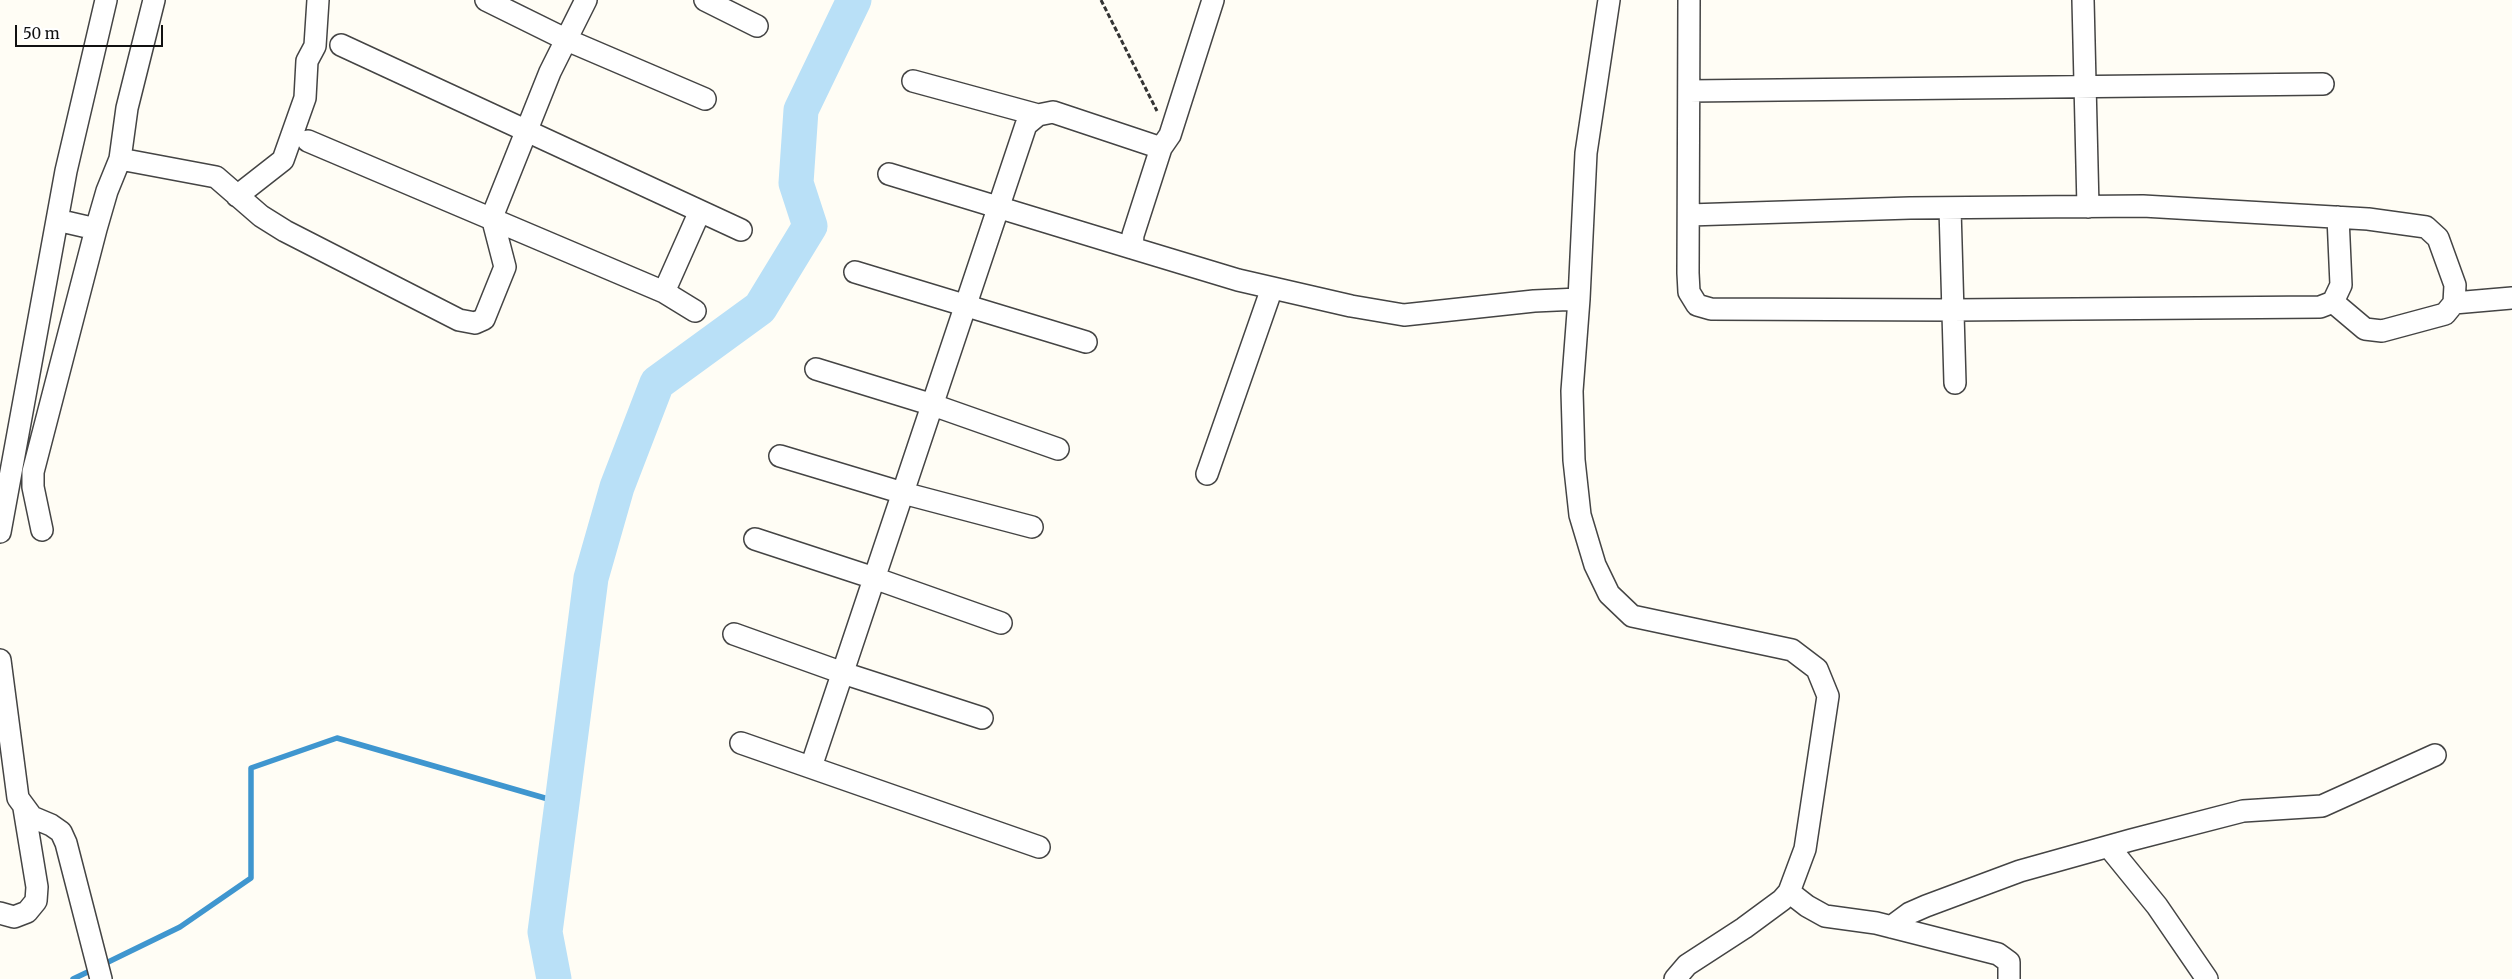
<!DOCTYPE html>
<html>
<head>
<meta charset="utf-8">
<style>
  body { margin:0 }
  #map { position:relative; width:2512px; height:979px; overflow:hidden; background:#fffdf5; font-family:Merriweather,serif }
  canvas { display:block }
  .scale { position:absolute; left:15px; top:25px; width:148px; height:22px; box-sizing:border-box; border:2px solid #111; border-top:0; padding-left:6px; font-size:15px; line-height:18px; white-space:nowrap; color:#111; -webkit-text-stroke:4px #fff; paint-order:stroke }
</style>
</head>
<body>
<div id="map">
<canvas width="2512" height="979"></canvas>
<div class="scale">50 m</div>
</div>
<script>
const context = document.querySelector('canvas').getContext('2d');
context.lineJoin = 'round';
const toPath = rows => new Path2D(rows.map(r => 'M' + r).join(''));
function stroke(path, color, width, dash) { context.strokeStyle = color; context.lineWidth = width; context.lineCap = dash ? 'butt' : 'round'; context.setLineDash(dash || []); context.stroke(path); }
stroke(toPath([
  [102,965,180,927,251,878,251,768,337,738,562,803],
  [73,979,94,969]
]), '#3f96cf', 5.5);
stroke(toPath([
  [554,979,545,932,562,803,591,578,617,487,657,383,760,308,810,226,796,183,801,110,854,0]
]), '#b9e0f7', 35);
const minor = toPath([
  [486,0,567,40,705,99],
  [705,0,757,26],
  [1609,0,1586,153,1579,299,1572,391,1574,460,1580,515,1595,565,1609,594,1632,616,1792,650,1817,669,1828,696,1805,849,1789,892,1782,900,1744,928,1687,965,1675,979],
  [1689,0,1688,273,1689,292,1697,305,1711,309,1953,310,2320,307,2333,302,2341,285,2338,217],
  [2083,0,2088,207],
  [341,45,741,230],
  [913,81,1038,115],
  [1689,91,2323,84],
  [308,141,664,292],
  [1161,148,1133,235,1132,248,1238,280,1351,306,1404,315,1534,301,1579,299],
  [120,159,127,108,154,0],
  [889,174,1132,248],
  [237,196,283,160,305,98,307,61,315,46,318,0],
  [1950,208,1955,383],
  [1689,215,1910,208,2143,206,2368,219,2426,227,2438,238,2455,285,2454,303,2445,314,2382,331,2365,329,2333,302],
  [57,220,96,229,107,191,120,159,216,177,261,216,285,231,459,320,475,323,484,319,505,267,492,217,550,72,586,0],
  [855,272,1086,342],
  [2454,303,2512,298],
  [695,311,664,292,700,211],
  [816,369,933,405,1058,449],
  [780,456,903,493,1032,527],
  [1207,474,1272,288],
  [42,530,33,487,33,472,96,229],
  [0,532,66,171,106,0],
  [755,539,874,578,1001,623],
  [734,634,843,673,982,718],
  [0,660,18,798,32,817,51,825,61,832,66,843,101,979],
  [741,743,1039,847],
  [811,767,1026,125,1038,115,1053,112,1161,148,1170,135,1213,0],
  [2109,847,2157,906,2207,979],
  [1789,892,1807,906,1825,916,1876,923,1998,954,2009,962,2009,979],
  [0,913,14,917,27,912,36,901,37,887,24,808],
  [1891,927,1910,913,1926,906,2020,871,2131,840,2243,811,2322,806,2435,755]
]);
stroke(minor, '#444', 24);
stroke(toPath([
  [1101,0,1157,111]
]), '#333', 3, [5, 2.5]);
stroke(minor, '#fff', 21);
</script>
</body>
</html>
